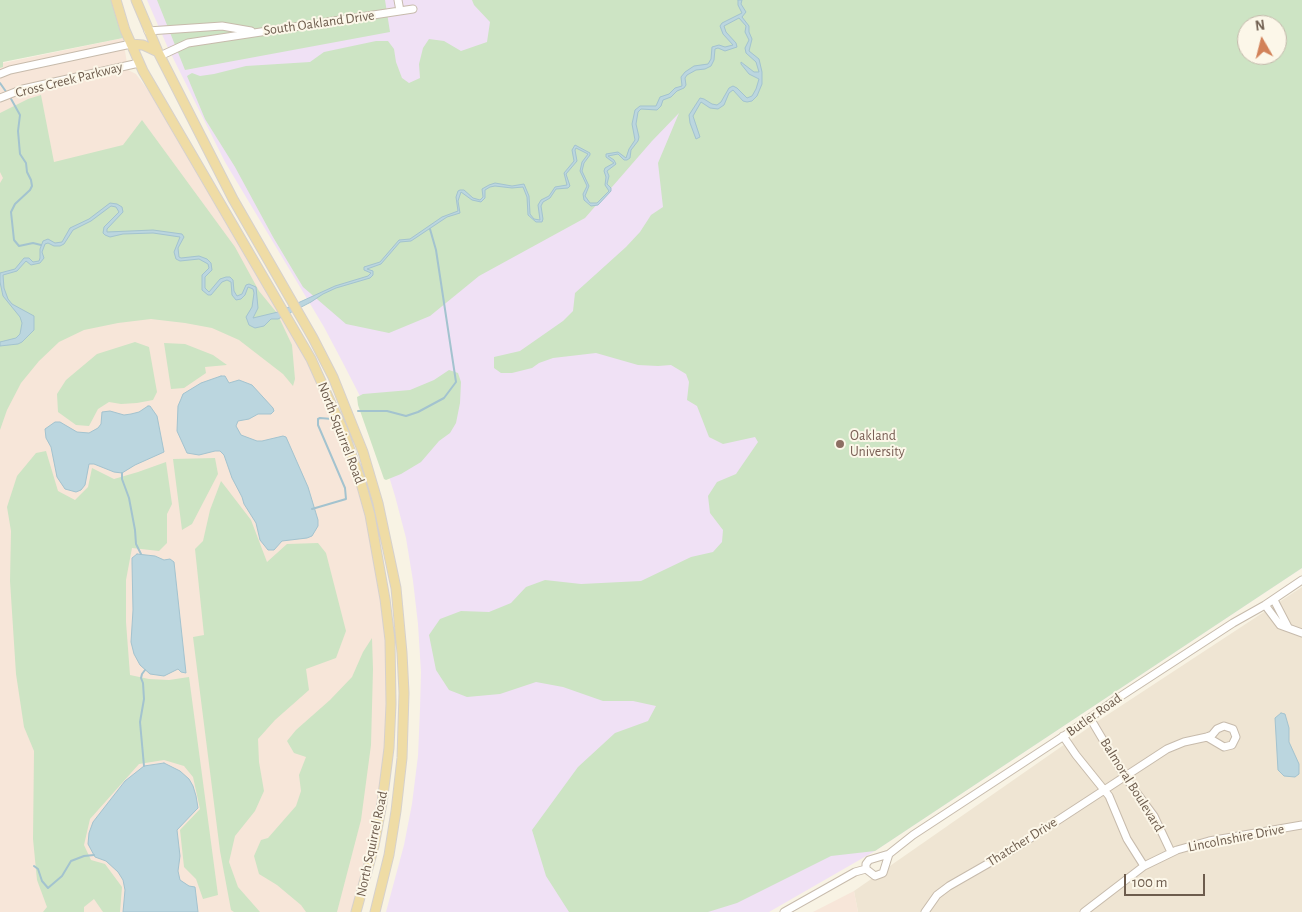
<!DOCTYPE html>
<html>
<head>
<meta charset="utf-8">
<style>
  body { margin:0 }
  #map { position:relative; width:1302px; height:912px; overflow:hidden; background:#f8f3e4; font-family:"Alegreya Sans",sans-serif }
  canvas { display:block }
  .north { position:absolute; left:1237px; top:15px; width:50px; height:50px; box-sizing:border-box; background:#fcf7e9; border:1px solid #c3b9ab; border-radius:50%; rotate:352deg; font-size:14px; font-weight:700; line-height:20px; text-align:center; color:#6d5c4d }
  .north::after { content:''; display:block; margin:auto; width:18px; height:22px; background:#d28259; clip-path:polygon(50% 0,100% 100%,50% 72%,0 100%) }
  .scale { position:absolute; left:1124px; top:874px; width:81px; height:22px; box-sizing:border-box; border:2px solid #6d5c4d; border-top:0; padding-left:6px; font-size:15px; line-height:18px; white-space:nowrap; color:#6d5c4d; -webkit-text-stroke:4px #fcf7e9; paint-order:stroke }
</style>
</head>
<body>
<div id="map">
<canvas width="1302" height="912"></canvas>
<div class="north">N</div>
<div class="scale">100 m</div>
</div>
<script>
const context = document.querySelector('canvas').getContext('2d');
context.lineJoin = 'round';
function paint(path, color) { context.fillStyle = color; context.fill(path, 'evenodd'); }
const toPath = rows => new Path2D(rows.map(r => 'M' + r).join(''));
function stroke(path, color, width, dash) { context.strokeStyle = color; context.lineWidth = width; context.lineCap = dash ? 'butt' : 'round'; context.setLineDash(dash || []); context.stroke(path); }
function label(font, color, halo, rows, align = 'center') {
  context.font = font + ' "Alegreya Sans",sans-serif'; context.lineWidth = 4; context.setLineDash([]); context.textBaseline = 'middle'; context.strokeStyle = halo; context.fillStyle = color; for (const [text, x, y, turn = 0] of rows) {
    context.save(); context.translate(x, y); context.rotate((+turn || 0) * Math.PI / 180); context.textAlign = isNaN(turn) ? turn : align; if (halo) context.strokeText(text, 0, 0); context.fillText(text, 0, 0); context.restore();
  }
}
paint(toPath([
  [1302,587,1302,912,858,912,854,891,1101,719]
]), '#efe5d3');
paint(toPath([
  [123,38,128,70,136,74,156,101,290,327,327,401,350,458,368,521,384,617,387,657,388,705,383,776,372,839,352,912,0,912,0,68,3,67,3,63],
  [854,891,858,912,813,912]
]), '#f7e6d9');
paint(toPath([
  [147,0,1302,0,1302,568,875,851,769,912,386,912,404,845,412,804,418,756,420,709,421,672,418,624,413,581,406,538,395,496,384,460,362,400,343,363,324,327,225,162,168,48],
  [1247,25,1277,25,1277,55,1247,55]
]), '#f0e1f5');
paint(toPath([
  [0,0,113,0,123,38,3,62,3,67,0,68],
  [157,0,385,0,390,32,185,70],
  [472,0,1302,0,1302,568,875,851,831,856,737,903,708,912,569,912,546,876,532,830,578,767,615,733,648,721,656,706,633,701,603,701,563,687,536,682,500,694,467,697,449,690,436,670,429,635,440,619,461,611,489,612,511,603,526,587,545,580,581,584,641,581,691,557,713,552,722,542,723,530,710,513,708,496,717,482,736,474,758,442,755,437,723,444,709,437,697,406,687,400,689,382,686,374,671,365,658,366,638,365,596,353,553,358,539,363,532,368,512,373,501,373,494,368,494,357,520,351,563,321,573,311,575,293,626,247,640,232,651,215,663,207,658,163,679,113,652,141,585,218,479,276,430,316,389,333,346,324,303,287,273,237,235,167,205,119,187,76,192,73,200,76,214,74,246,66,310,62,324,52,376,41,388,41,394,49,396,62,402,78,409,83,420,78,419,64,423,48,429,39,444,41,461,51,487,42,490,22,474,5],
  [1247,25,1277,25,1277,55,1247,55],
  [41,95,54,162,123,145,142,120,235,247,259,291,277,313,292,345,295,379,293,386,283,374,239,340,212,328,185,323,151,319,118,323,84,330,59,342,39,361,21,383,7,410,0,430,0,183,3,178,0,172,0,113,28,99],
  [135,342,149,347,157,392,153,400,137,403,121,404,109,402,98,409,89,426,76,425,58,412,57,394,66,380,97,354],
  [164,343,185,344,213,355,227,365,205,367,206,373,184,388,171,389],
  [449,370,458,373,461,382,460,403,456,423,450,433,439,441,421,462,401,474,386,480,384,479,358,405,357,397,363,394,410,390,434,380],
  [46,451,58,491,75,500,88,487,92,468,114,479,138,472,166,462,172,504,167,514,167,543,159,551,132,548,126,580,126,622,130,675,149,679,169,680,189,677,218,895,203,899,196,879,184,867,180,830,200,809,193,777,184,766,164,760,139,764,90,819,84,845,91,860,105,864,122,887,120,912,103,912,94,899,84,907,84,912,43,912,47,907,37,880,33,839,34,751,24,727,16,674,10,581,11,531,7,507,17,476,36,453],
  [215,458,218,474,192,524,182,530,173,459],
  [221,481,251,520,267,562,287,544,318,543,326,553,346,631,336,658,306,669,309,690,275,720,258,739,259,762,264,791,255,811,235,836,229,862,238,887,260,912,234,912,231,910,220,851,193,637,204,635,195,549,203,541,210,510],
  [372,638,373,669,371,745,361,820,337,912,306,912,301,905,277,885,259,874,254,856,261,840,268,838,296,806,301,791,299,775,306,757,294,753,287,741,296,730,330,700,352,677,363,652]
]), '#cde4c4');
const water = toPath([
  [738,0,742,0,741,4,746,12,742,17,749,26,749,32,752,39,749,51,759,59,762,72,762,84,757,96,752,101,747,102,743,101,733,90,729,93,724,105,718,109,710,108,701,102,693,116,700,137,696,139,690,123,689,115,700,98,704,99,712,104,717,105,721,102,729,88,733,86,737,88,747,98,752,96,756,89,759,79,749,74,741,64,741,62,754,72,759,72,756,62,746,53,745,48,749,40,745,32,746,26,739,18,724,26,726,32,736,43,737,47,725,51,718,48,715,49,714,60,711,66,705,69,696,70,687,75,685,78,686,85,684,88,677,91,671,97,663,100,661,106,657,110,641,109,638,112,636,124,639,137,638,141,631,150,630,158,627,160,624,160,618,154,608,156,614,160,616,164,607,171,609,176,607,184,611,188,611,191,598,205,591,206,584,200,583,194,587,186,580,171,582,162,588,154,576,148,575,150,577,161,566,174,570,186,568,188,556,189,550,198,543,202,541,206,543,219,542,222,536,222,528,215,527,197,523,187,512,188,495,186,490,187,485,190,485,198,481,202,472,200,461,192,458,201,460,213,447,217,411,241,400,242,381,264,367,269,373,271,373,275,370,278,336,288,323,294,311,302,278,319,271,319,264,326,255,328,249,325,246,317,252,307,254,293,253,289,248,287,245,295,241,299,236,300,232,295,231,282,227,280,222,282,211,295,208,295,202,290,202,275,209,268,208,264,199,259,180,261,176,259,174,252,180,237,153,233,123,234,110,237,105,235,103,233,104,227,119,212,116,207,111,206,91,221,73,230,64,244,60,246,54,246,48,243,45,244,42,252,44,258,40,263,31,265,26,261,17,271,3,275,4,288,8,299,12,304,34,316,34,330,22,342,18,344,0,346,0,342,16,338,20,334,22,323,20,317,3,296,0,282,0,273,15,269,24,258,29,258,33,262,39,261,40,258,40,249,43,241,48,239,55,243,62,242,70,228,89,219,110,203,117,204,122,207,123,212,107,229,107,232,153,230,182,234,184,237,178,248,179,257,181,258,199,256,207,259,211,263,212,270,205,277,205,288,209,292,220,279,226,277,230,277,233,280,234,291,237,296,242,294,246,285,249,284,256,287,258,308,253,318,278,312,335,286,368,276,371,273,364,270,364,267,380,262,399,240,410,239,442,217,458,211,456,197,458,191,460,190,464,190,473,198,480,200,483,197,482,189,489,185,495,183,512,186,524,184,529,196,530,214,534,219,540,220,538,205,541,200,549,196,555,187,567,185,564,173,574,161,572,150,575,145,590,153,590,155,584,163,582,171,589,186,585,196,590,203,597,203,609,191,605,185,606,177,604,171,605,168,614,163,606,157,606,154,618,152,626,158,629,149,635,140,632,124,635,110,640,106,656,106,660,97,669,94,675,88,682,86,681,77,685,72,694,66,708,64,711,59,712,47,719,45,725,47,733,45,723,34,720,26,722,23,742,13,738,5,738,0],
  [221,376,225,376,229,383,239,380,252,385,273,408,274,411,271,414,258,414,249,419,238,421,236,426,241,435,257,441,262,441,283,436,286,437,308,487,318,520,318,526,312,536,307,538,282,541,274,550,268,550,260,540,256,523,244,504,242,497,232,478,224,455,220,451,215,451,199,455,187,453,177,431,178,406,181,399,183,394,201,383,221,376],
  [148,406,150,406,157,416,164,452,135,465,122,473,114,472,94,464,89,464,85,485,81,490,76,492,65,489,57,477,51,447,46,438,45,429,55,422,60,422,77,432,89,433,98,428,101,424,102,412,110,411,124,415,131,414,139,412,148,406],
  [137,554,155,556,164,560,170,559,174,562,186,673,181,672,178,669,164,676,150,674,140,665,134,654,131,642,133,610,132,563,132,558,137,554],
  [1281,713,1285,714,1289,728,1289,742,1299,764,1299,774,1295,777,1284,776,1278,770,1275,718,1281,713],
  [164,763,180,771,189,779,193,786,196,796,198,808,196,810,177,830,180,856,178,871,180,880,189,886,195,887,198,912,123,912,125,890,123,880,118,872,106,861,95,857,88,844,89,833,93,822,125,781,144,766,164,763]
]);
paint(water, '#bbd6df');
stroke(water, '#a3c3cf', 1);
stroke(toPath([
  [0,83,7,93],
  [10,97,20,115,18,131,20,154,26,163,27,172,31,180,32,186,30,190,15,204,11,212,14,240,19,246,33,243,41,245],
  [358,411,387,411,406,416,418,412,444,398,456,382,436,250,430,229],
  [122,473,122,479,129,498,135,530,136,544,141,554],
  [312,509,346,499,345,488,318,425,318,419,320,418,332,419],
  [144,766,140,722,144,699,143,683,141,678,142,674,145,670],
  [34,866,38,869,42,881,48,888,62,876,71,861,84,856,94,855]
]), '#a3c3cf', 2);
const minor = toPath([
  [398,0,400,11],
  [148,31,222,26,251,31],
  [160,56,188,43,413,9],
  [0,74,10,70,131,44],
  [0,98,23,89,139,63],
  [1274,600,1288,627],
  [1265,605,1280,625,1302,633],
  [1090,718,1125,777,1154,816,1171,852],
  [1063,736,1076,755,1109,796,1127,839,1144,866],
  [866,869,866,864,869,860,889,854,913,835,1073,730,1118,698,1233,623,1265,605,1302,580],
  [866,869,875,876,883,873,889,854],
  [784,912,855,872,866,869],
  [925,912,937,895,949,886,1017,847,1167,749,1184,742,1207,737,1212,735,1217,729,1224,726,1233,729,1236,737,1232,745,1224,747,1207,737],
  [1084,912,1144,866,1177,850,1209,841,1302,825]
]);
const major = toPath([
  [116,0,125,30,143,71,311,359,343,430,359,476,370,515,385,599,390,640,391,704,389,748,382,803,374,846,356,912],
  [136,0,158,52,233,199,313,338,333,377,363,452,378,503,396,588,402,653,404,693,402,758,396,811,389,855,375,912],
  [131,44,143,45,158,52]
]);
stroke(minor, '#c7bbac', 9);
stroke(major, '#d6d1cd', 11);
stroke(minor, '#fff', 7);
stroke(major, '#efdca5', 9);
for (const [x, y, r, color] of [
  [840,444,5,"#8d6e63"]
]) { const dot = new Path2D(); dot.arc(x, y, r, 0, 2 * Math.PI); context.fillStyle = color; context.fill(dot); stroke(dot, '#fcf7e9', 2); }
label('14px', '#6d5c4d', '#fcf7e9', [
  ["South Oakland Drive",319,23,-8],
  ["Cross Creek Parkway",69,80,-14],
  ["North Squirrel Road",341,433,69],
  ["Butler Road",1094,715,-35],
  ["Balmoral Boulevard",1132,785,58],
  ["Lincolnshire Drive",1236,838,-11],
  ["Thatcher Drive",1022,842,-32],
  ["North Squirrel Road",372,844,-78]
]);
label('14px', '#785e54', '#fcf7e9', [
  ["Oakland",850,436],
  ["University",850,452]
], 'left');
</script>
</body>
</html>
